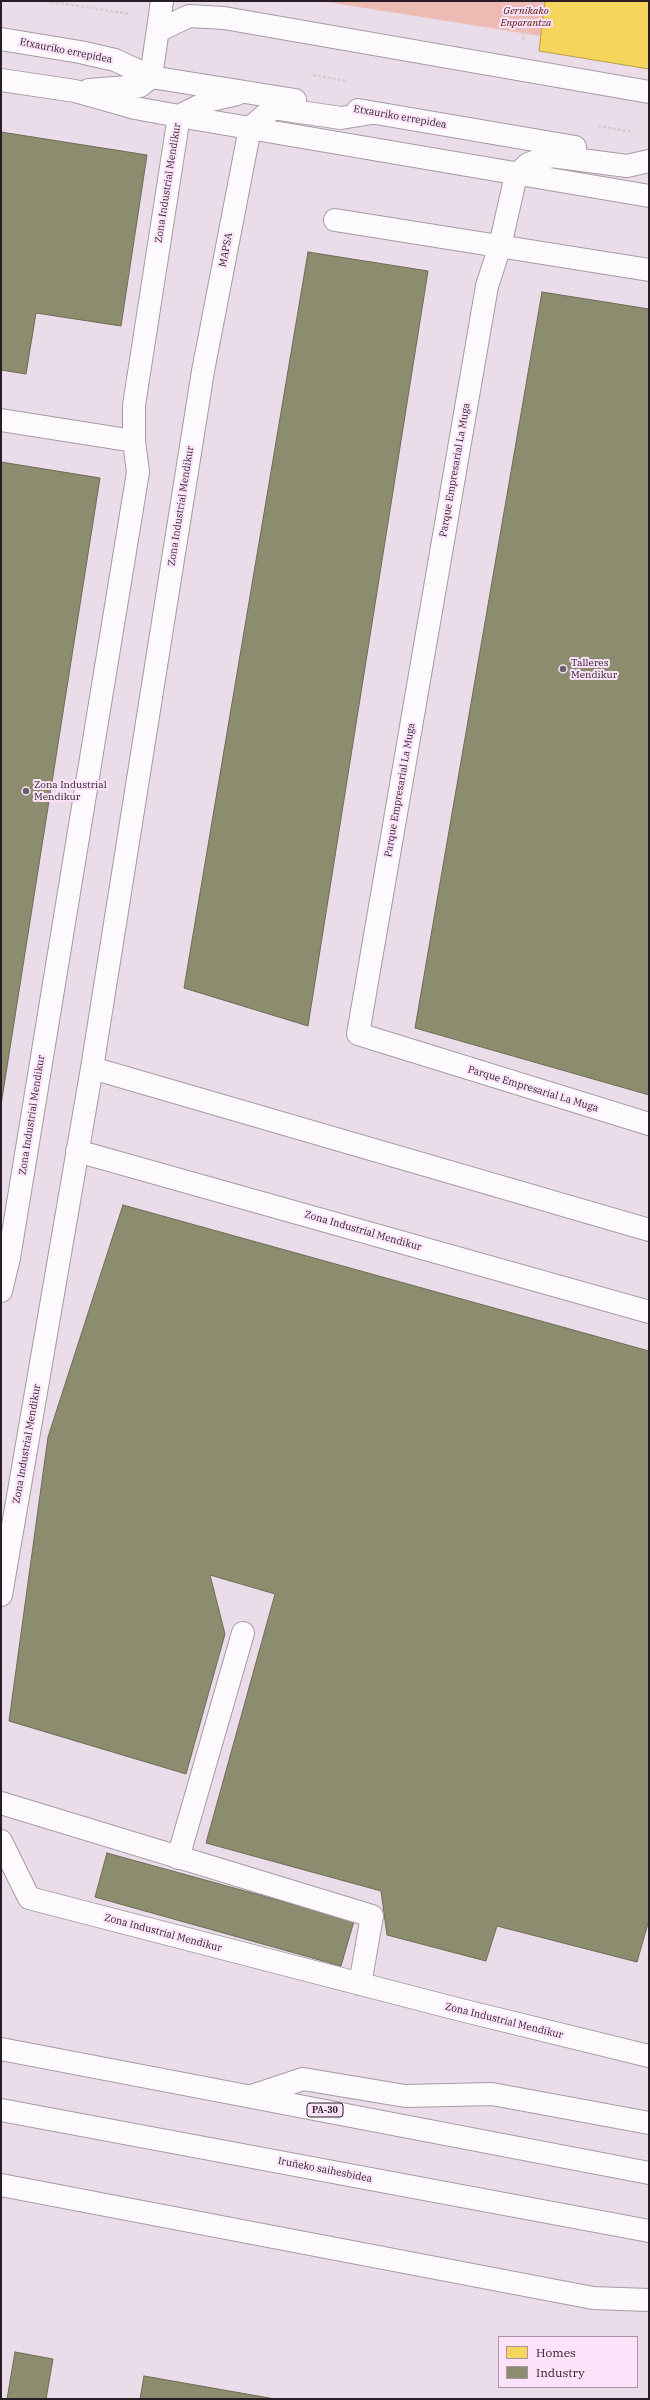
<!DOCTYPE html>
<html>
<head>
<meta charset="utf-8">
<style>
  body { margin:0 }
  #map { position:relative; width:650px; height:2400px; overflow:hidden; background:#eadce8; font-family:"IBM Plex Serif",serif }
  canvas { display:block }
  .frame { position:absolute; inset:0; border:2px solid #271d26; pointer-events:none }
  .legend { position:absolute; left:498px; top:2336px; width:140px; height:52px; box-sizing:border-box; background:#fde3fa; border:1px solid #a794a5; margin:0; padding:5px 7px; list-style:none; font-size:12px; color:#271d26 }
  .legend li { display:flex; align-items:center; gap:8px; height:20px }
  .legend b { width:20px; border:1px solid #a794a5 }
</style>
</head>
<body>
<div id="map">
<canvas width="650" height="2400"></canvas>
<div class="frame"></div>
<ul class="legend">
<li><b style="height:11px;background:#f6d55c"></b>Homes</li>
<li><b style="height:11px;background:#8c8c6e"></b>Industry</li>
</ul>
</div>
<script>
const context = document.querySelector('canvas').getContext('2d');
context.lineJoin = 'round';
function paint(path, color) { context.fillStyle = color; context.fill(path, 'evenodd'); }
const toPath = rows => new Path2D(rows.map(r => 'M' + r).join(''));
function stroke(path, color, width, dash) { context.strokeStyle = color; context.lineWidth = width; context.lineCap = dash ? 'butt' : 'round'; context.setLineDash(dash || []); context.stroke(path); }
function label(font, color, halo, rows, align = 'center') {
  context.font = font + ' "IBM Plex Serif",serif'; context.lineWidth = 4; context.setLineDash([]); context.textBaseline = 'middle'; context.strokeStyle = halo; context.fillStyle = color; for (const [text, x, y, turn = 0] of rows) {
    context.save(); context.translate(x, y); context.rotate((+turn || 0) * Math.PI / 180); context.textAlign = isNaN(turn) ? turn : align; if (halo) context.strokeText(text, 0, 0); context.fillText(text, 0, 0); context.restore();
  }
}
paint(toPath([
  [321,1,545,1,541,36]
]), '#ecbcb4');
const homes = toPath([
  [545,1,649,1,649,69,539,51,545,1]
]);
paint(homes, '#f6d55c');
stroke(homes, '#b89e4c', 1);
const industry = toPath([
  [1,132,147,155,121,326,36,313,26,374,1,370,1,132],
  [308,252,428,271,308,1026,184,988,308,252],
  [542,292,649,309,649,1095,415,1028,542,292],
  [1,462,100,478,1,1105,1,462],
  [123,1205,649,1351,649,1920,637,1962,497,1926,486,1961,387,1935,381,1891,206,1843,275,1594,210,1575,225,1634,186,1774,9,1721,48,1437,123,1205],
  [107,1853,354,1921,341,1966,95,1897,107,1853],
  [15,2352,53,2359,46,2399,7,2399,15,2352],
  [144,2376,275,2399,140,2399,144,2376]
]);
paint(industry, '#8c8c6e');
stroke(industry, '#6e6b58', 1);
const minor = toPath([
  [158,31,189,16,224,18,649,92],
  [1,39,80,52,115,60,151,77,295,100],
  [151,77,162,1],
  [1,80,75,91,135,108,179,116,649,196],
  [89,90,140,86,151,77],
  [358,110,575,147],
  [179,116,211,100,237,94],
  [649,161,627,166,551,156,528,164,516,175,500,246,487,286,358,1034,649,1124],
  [335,220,649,270],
  [1,420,134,441],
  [92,1068,649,1230],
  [77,1151,649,1312],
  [1,1291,9,1258,138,472,134,441,134,405,179,116],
  [1,1595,92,1068,203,371,250,128,273,108,341,118,372,113],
  [1,1803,372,1916,360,1984],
  [1,1841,29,1898,461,2010,649,2056],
  [178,1858,243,1633],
  [252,2096,303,2079,405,2096,492,2094,649,2123],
  [1,2185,593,2298,649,2300]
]);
const highway = toPath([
  [1,2049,649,2173],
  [1,2110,649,2231]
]);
stroke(minor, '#a69ba4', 24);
stroke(highway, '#a69ba4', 24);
stroke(toPath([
  [46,1,130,14],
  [523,40,529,1],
  [313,75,347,81],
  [598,126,633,132]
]), '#d1cdd1', 2.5, [3, 2]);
stroke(minor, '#fcfafc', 22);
stroke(highway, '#fcfafc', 22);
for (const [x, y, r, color] of [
  [563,669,4,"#6b606a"],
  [26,791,4,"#6b606a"]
]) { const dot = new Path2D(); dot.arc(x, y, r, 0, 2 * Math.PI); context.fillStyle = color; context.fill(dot); stroke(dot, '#fde3fa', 1.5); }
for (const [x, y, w] of [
  [325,2110,36]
]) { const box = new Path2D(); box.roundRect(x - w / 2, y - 7, w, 14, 3); context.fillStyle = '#fde3fa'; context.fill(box); stroke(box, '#271d26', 1); }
label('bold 9px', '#271d26', null, [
  ["PA-30",325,2110]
]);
label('italic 10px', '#4c1300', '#fde3fa', [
  ["Gernikako",526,11],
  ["Enparantza",526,23]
]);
label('10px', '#271d26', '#fde3fa', [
  ["Etxauriko errepidea",66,51,11],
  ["Etxauriko errepidea",400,117,10],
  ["Zona Industrial Mendikur",168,183,-81],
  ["MAPSA",226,250,-79],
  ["Parque Empresarial La Muga",455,470,-80],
  ["Zona Industrial Mendikur",181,506,-81],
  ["Parque Empresarial La Muga",400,790,-80],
  ["Parque Empresarial La Muga",533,1089,17],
  ["Zona Industrial Mendikur",32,1115,-81],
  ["Zona Industrial Mendikur",363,1231,16],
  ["Zona Industrial Mendikur",27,1444,-80],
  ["Zona Industrial Mendikur",163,1933,15],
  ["Zona Industrial Mendikur",504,2021,14],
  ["Iruñeko saihesbidea",325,2170,11]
]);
label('10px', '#271d26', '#fde3fa', [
  ["Talleres",571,663],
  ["Mendikur",571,675],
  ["Zona Industrial",34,785],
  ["Mendikur",34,797]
], 'left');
</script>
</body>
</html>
